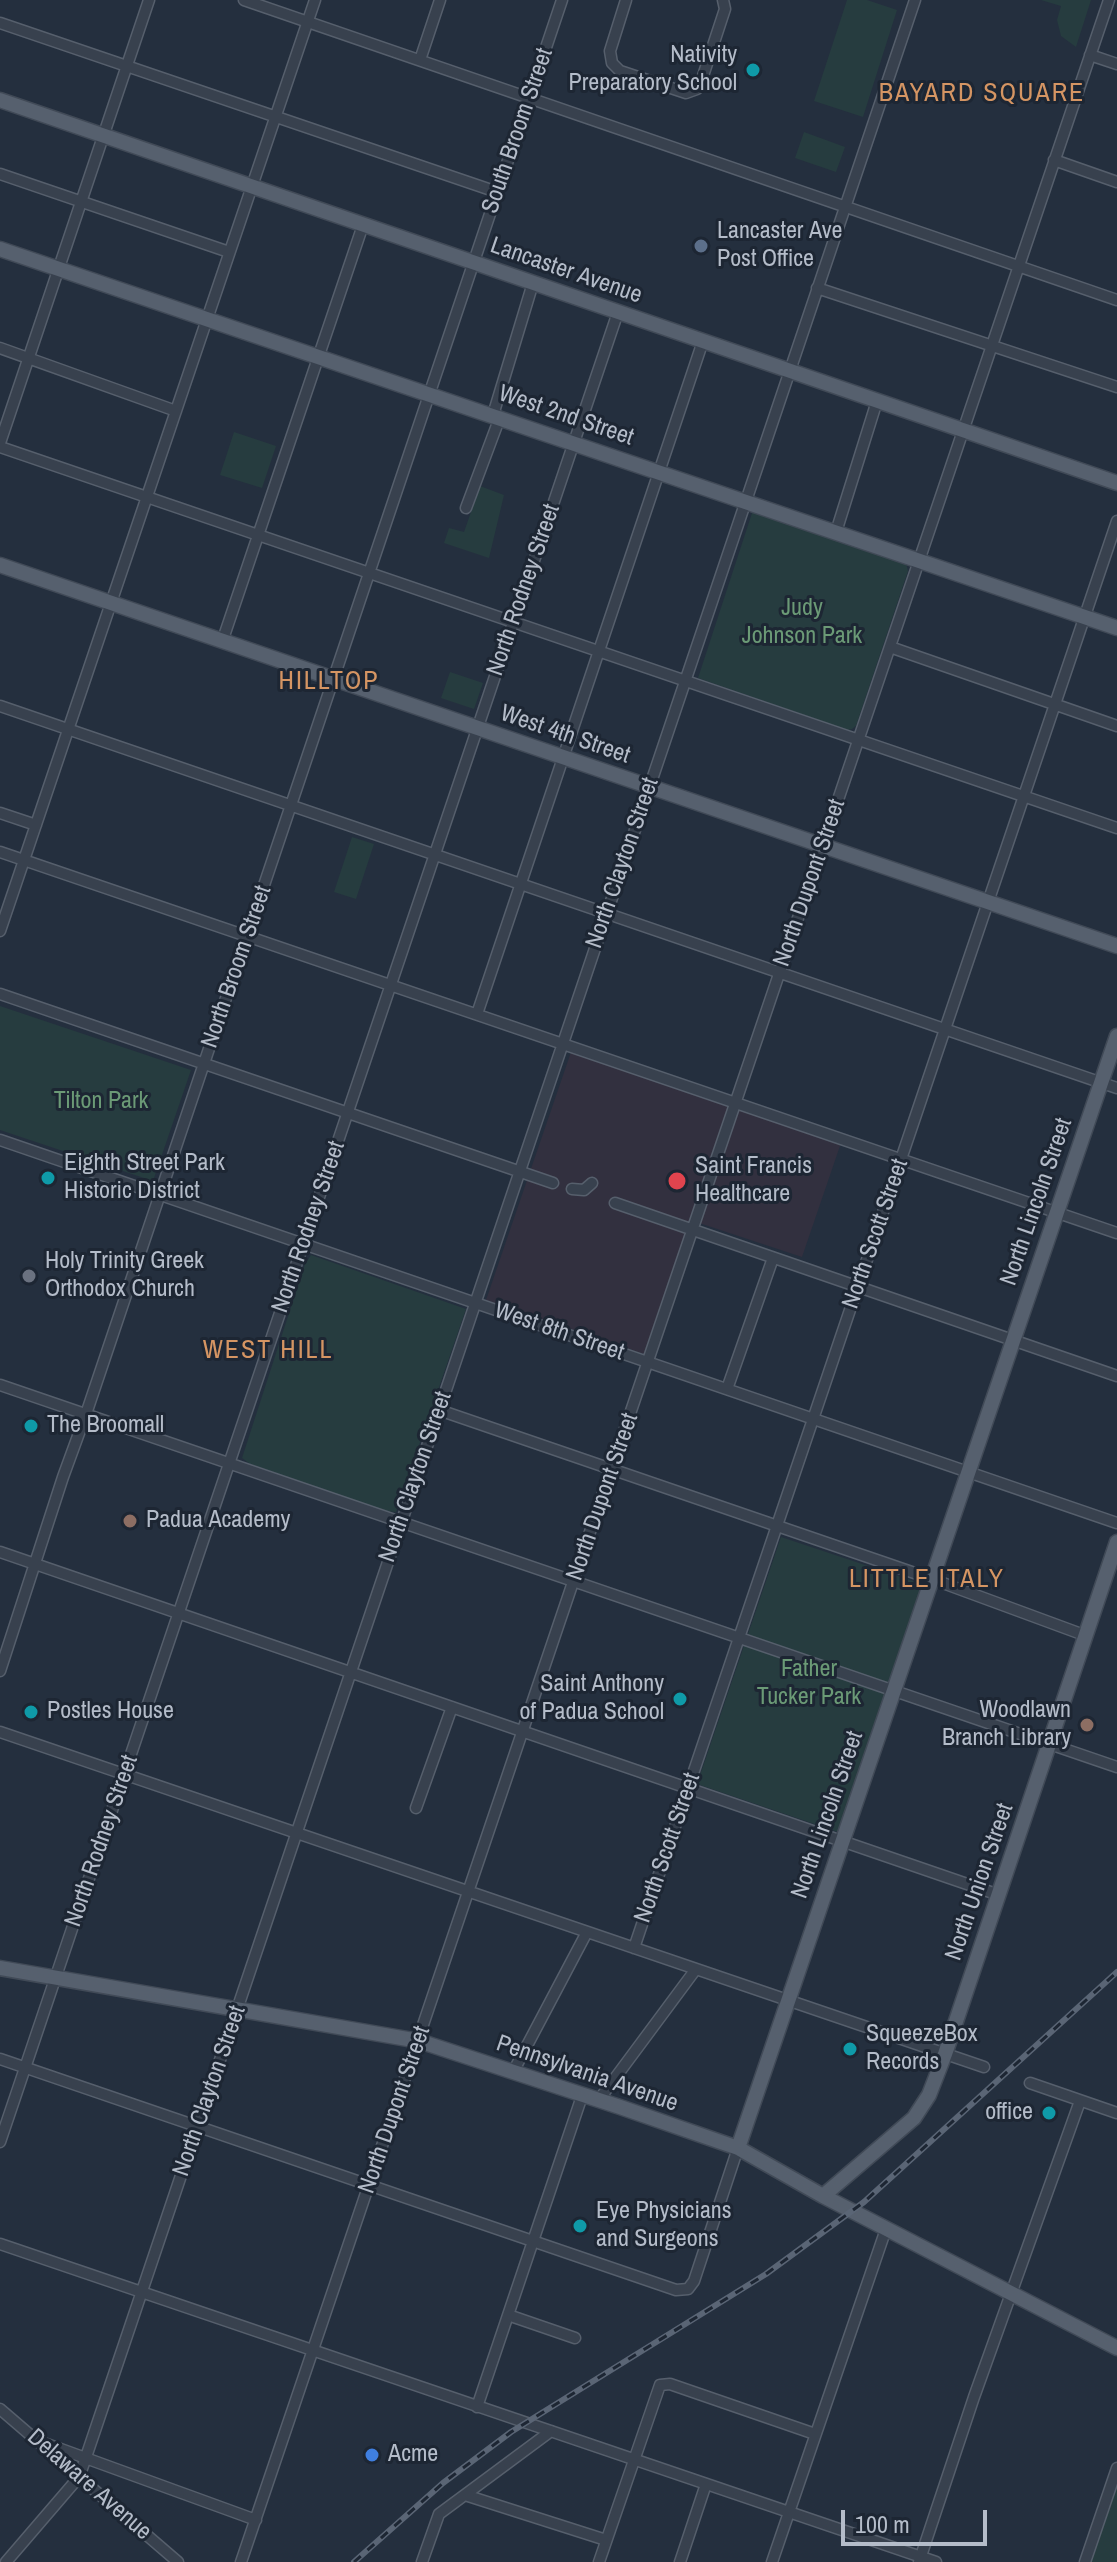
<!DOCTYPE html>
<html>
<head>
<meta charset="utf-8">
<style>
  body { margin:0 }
  #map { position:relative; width:1117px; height:2562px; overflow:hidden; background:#242f3e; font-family:"Archivo Narrow",sans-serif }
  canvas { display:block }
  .scale { position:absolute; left:841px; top:2510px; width:146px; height:36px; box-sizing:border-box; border:4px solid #b4bcc9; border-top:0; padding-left:10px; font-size:24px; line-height:28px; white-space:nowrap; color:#b4bcc9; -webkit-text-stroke:6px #1d2633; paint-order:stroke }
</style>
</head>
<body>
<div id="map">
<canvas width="1117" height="2562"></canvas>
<div class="scale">100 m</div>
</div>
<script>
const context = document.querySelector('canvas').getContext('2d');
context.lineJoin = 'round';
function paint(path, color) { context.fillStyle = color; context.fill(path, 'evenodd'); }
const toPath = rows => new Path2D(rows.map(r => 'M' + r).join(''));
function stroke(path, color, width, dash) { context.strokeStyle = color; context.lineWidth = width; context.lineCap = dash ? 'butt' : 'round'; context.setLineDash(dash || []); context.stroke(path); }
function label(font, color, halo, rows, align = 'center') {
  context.font = font + ' "Archivo Narrow",sans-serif'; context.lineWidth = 6; context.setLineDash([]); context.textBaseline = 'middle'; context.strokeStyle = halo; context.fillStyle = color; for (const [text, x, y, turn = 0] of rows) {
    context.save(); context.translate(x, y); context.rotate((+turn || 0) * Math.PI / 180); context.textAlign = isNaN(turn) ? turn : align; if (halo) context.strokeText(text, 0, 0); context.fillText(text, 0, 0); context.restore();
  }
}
paint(toPath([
  [571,1052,841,1143,802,1257,690,1220,644,1354,486,1300]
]), '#32303f');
paint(toPath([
  [847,0,867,0,897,10,863,117,814,101],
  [1041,0,1091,0,1076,47,1061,36,1057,20,1061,6],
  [804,132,845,147,836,172,795,158],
  [234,432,276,446,262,488,220,475],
  [480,486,504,495,489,558,444,543,449,528,464,532],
  [753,510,906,563,908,571,856,726,852,729,847,730,698,678],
  [450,672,483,683,474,709,441,698],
  [352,837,374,844,356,899,334,892],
  [0,1006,191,1070,153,1181,0,1130],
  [311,1255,466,1309,396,1512,385,1511,250,1464,242,1458,305,1264],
  [781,1537,922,1584,838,1832,697,1784],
  [1117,2468,1117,2562,1085,2562]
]), '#263c3f');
const minor = toPath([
  [244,0,1117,300],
  [626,0,610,51,612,63,620,71,686,93,697,89,701,82,725,9,723,0],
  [0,23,497,192],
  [1090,55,1117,64],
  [420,60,440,0],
  [1054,160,1117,182],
  [0,174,229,252],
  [817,288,1117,387],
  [0,348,176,411],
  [493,415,533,283],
  [0,443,149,0],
  [0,447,1117,828],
  [466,508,500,417],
  [836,532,877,401],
  [222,642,363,225],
  [890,647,1117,726],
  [0,706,1117,1088],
  [0,813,36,825],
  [0,852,1117,1233],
  [0,931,315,0],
  [0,994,553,1183],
  [477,1014,703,341],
  [0,1140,1117,1523],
  [572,1189,584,1190,592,1183],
  [615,1203,1117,1376],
  [0,1385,1117,1767],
  [727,1389,773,1258],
  [439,1410,932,1579,1084,1635],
  [0,1552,999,1895],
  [0,1671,63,1477,86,1414,562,0],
  [0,1732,984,2067],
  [416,1808,452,1707],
  [634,1948,1117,521],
  [0,2059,676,2290,688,2289,694,2281,738,2148],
  [513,2072,587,1932],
  [1030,2083,1117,2113],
  [598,2101,696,1969],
  [0,2142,618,312],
  [0,2244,936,2562],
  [508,2315,575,2338],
  [477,2407,582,2096],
  [0,2409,178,2562],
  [47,2444,256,2520],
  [465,2495,606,2540],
  [6,2562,79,2477,85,2460,915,0],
  [241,2562,1109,0],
  [422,2562,439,2514,551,2431],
  [599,2562,660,2385,670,2384,815,2434],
  [680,2562,706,2484],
  [772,2562,886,2229],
  [919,2562,974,2397,1080,2101],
  [1085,2562,1117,2468]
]);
const major = toPath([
  [0,100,1117,483],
  [0,249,1117,628],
  [0,565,1117,946],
  [0,1968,419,2041,620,2107,738,2148,823,2196,1117,2348],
  [738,2148,1117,1036],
  [823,2196,914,2118,929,2095,945,2054,1117,1542]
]);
stroke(minor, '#565f6c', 13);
stroke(major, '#414a57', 17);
stroke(minor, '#38414e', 10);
stroke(major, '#56606e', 14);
const rail = toPath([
  [354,2562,443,2483,511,2432,766,2274,864,2202,1117,1972]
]);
stroke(rail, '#5a6575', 6);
stroke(rail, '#1d2633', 3, [9]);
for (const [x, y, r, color] of [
  [753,70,8,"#0f9aa8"],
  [701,246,8,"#5c6f8a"],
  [48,1178,8,"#0f9aa8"],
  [677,1181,10,"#e0444e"],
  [29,1276,8,"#6b7280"],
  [31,1426,8,"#0f9aa8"],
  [130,1521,8,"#8d6e63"],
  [680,1699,8,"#0f9aa8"],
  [31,1712,8,"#0f9aa8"],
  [1087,1725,8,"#8d6e63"],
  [850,2049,8,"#0f9aa8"],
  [1049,2113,8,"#0f9aa8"],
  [580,2226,8,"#0f9aa8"],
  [372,2455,8,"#3f7fe0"]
]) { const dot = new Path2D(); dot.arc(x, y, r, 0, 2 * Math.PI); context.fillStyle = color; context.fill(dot); stroke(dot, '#1d2633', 3); }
label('24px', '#b4bcc9', '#1d2633', [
  ["Nativity",737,56,"right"],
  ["Preparatory School",737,84,"right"],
  ["Lancaster Ave",717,232],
  ["Post Office",717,260],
  ["Eighth Street Park",64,1164],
  ["Historic District",64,1192],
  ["Saint Francis",695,1167],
  ["Healthcare",695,1195],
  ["Holy Trinity Greek",45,1262],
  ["Orthodox Church",45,1290],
  ["The Broomall",47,1426],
  ["Padua Academy",146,1521],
  ["Saint Anthony",664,1685,"right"],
  ["of Padua School",664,1713,"right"],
  ["Woodlawn",1071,1711,"right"],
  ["Branch Library",1071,1739,"right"],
  ["Postles House",47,1712],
  ["SqueezeBox",866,2035],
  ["Records",866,2063],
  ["office",1033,2113,"right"],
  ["Eye Physicians",596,2212],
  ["and Surgeons",596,2240],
  ["Acme",388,2455]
], 'left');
label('24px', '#b4bcc9', '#1d2633', [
  ["South Broom Street",518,131,-71],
  ["Lancaster Avenue",566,271,19],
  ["West 2nd Street",566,416,19],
  ["North Rodney Street",524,590,-71],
  ["West 4th Street",565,735,19],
  ["North Clayton Street",623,863,-71],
  ["North Dupont Street",810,883,-71],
  ["North Broom Street",237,967,-71],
  ["North Lincoln Street",1037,1202,-71],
  ["North Rodney Street",309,1227,-71],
  ["North Scott Street",876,1234,-71],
  ["West 8th Street",559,1332,19],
  ["North Clayton Street",416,1477,-71],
  ["North Dupont Street",603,1497,-71],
  ["North Lincoln Street",828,1815,-71],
  ["North Rodney Street",102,1841,-71],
  ["North Scott Street",668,1848,-71],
  ["North Union Street",980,1882,-71],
  ["Pennsylvania Avenue",587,2074,19],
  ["North Clayton Street",210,2091,-71],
  ["North Dupont Street",395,2110,-71],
  ["Delaware Avenue",89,2485,41]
]);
label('24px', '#6b9a76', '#1d2633', [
  ["Judy",802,609],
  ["Johnson Park",802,637],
  ["Tilton Park",101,1102],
  ["Father",809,1670],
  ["Tucker Park",809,1698]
]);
context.letterSpacing = '2px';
label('26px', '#d59563', '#1d2633', [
  ["BAYARD SQUARE",982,94],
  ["HILLTOP",329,682],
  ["WEST HILL",268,1351],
  ["LITTLE ITALY",927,1580]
]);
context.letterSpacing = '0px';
</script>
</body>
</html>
